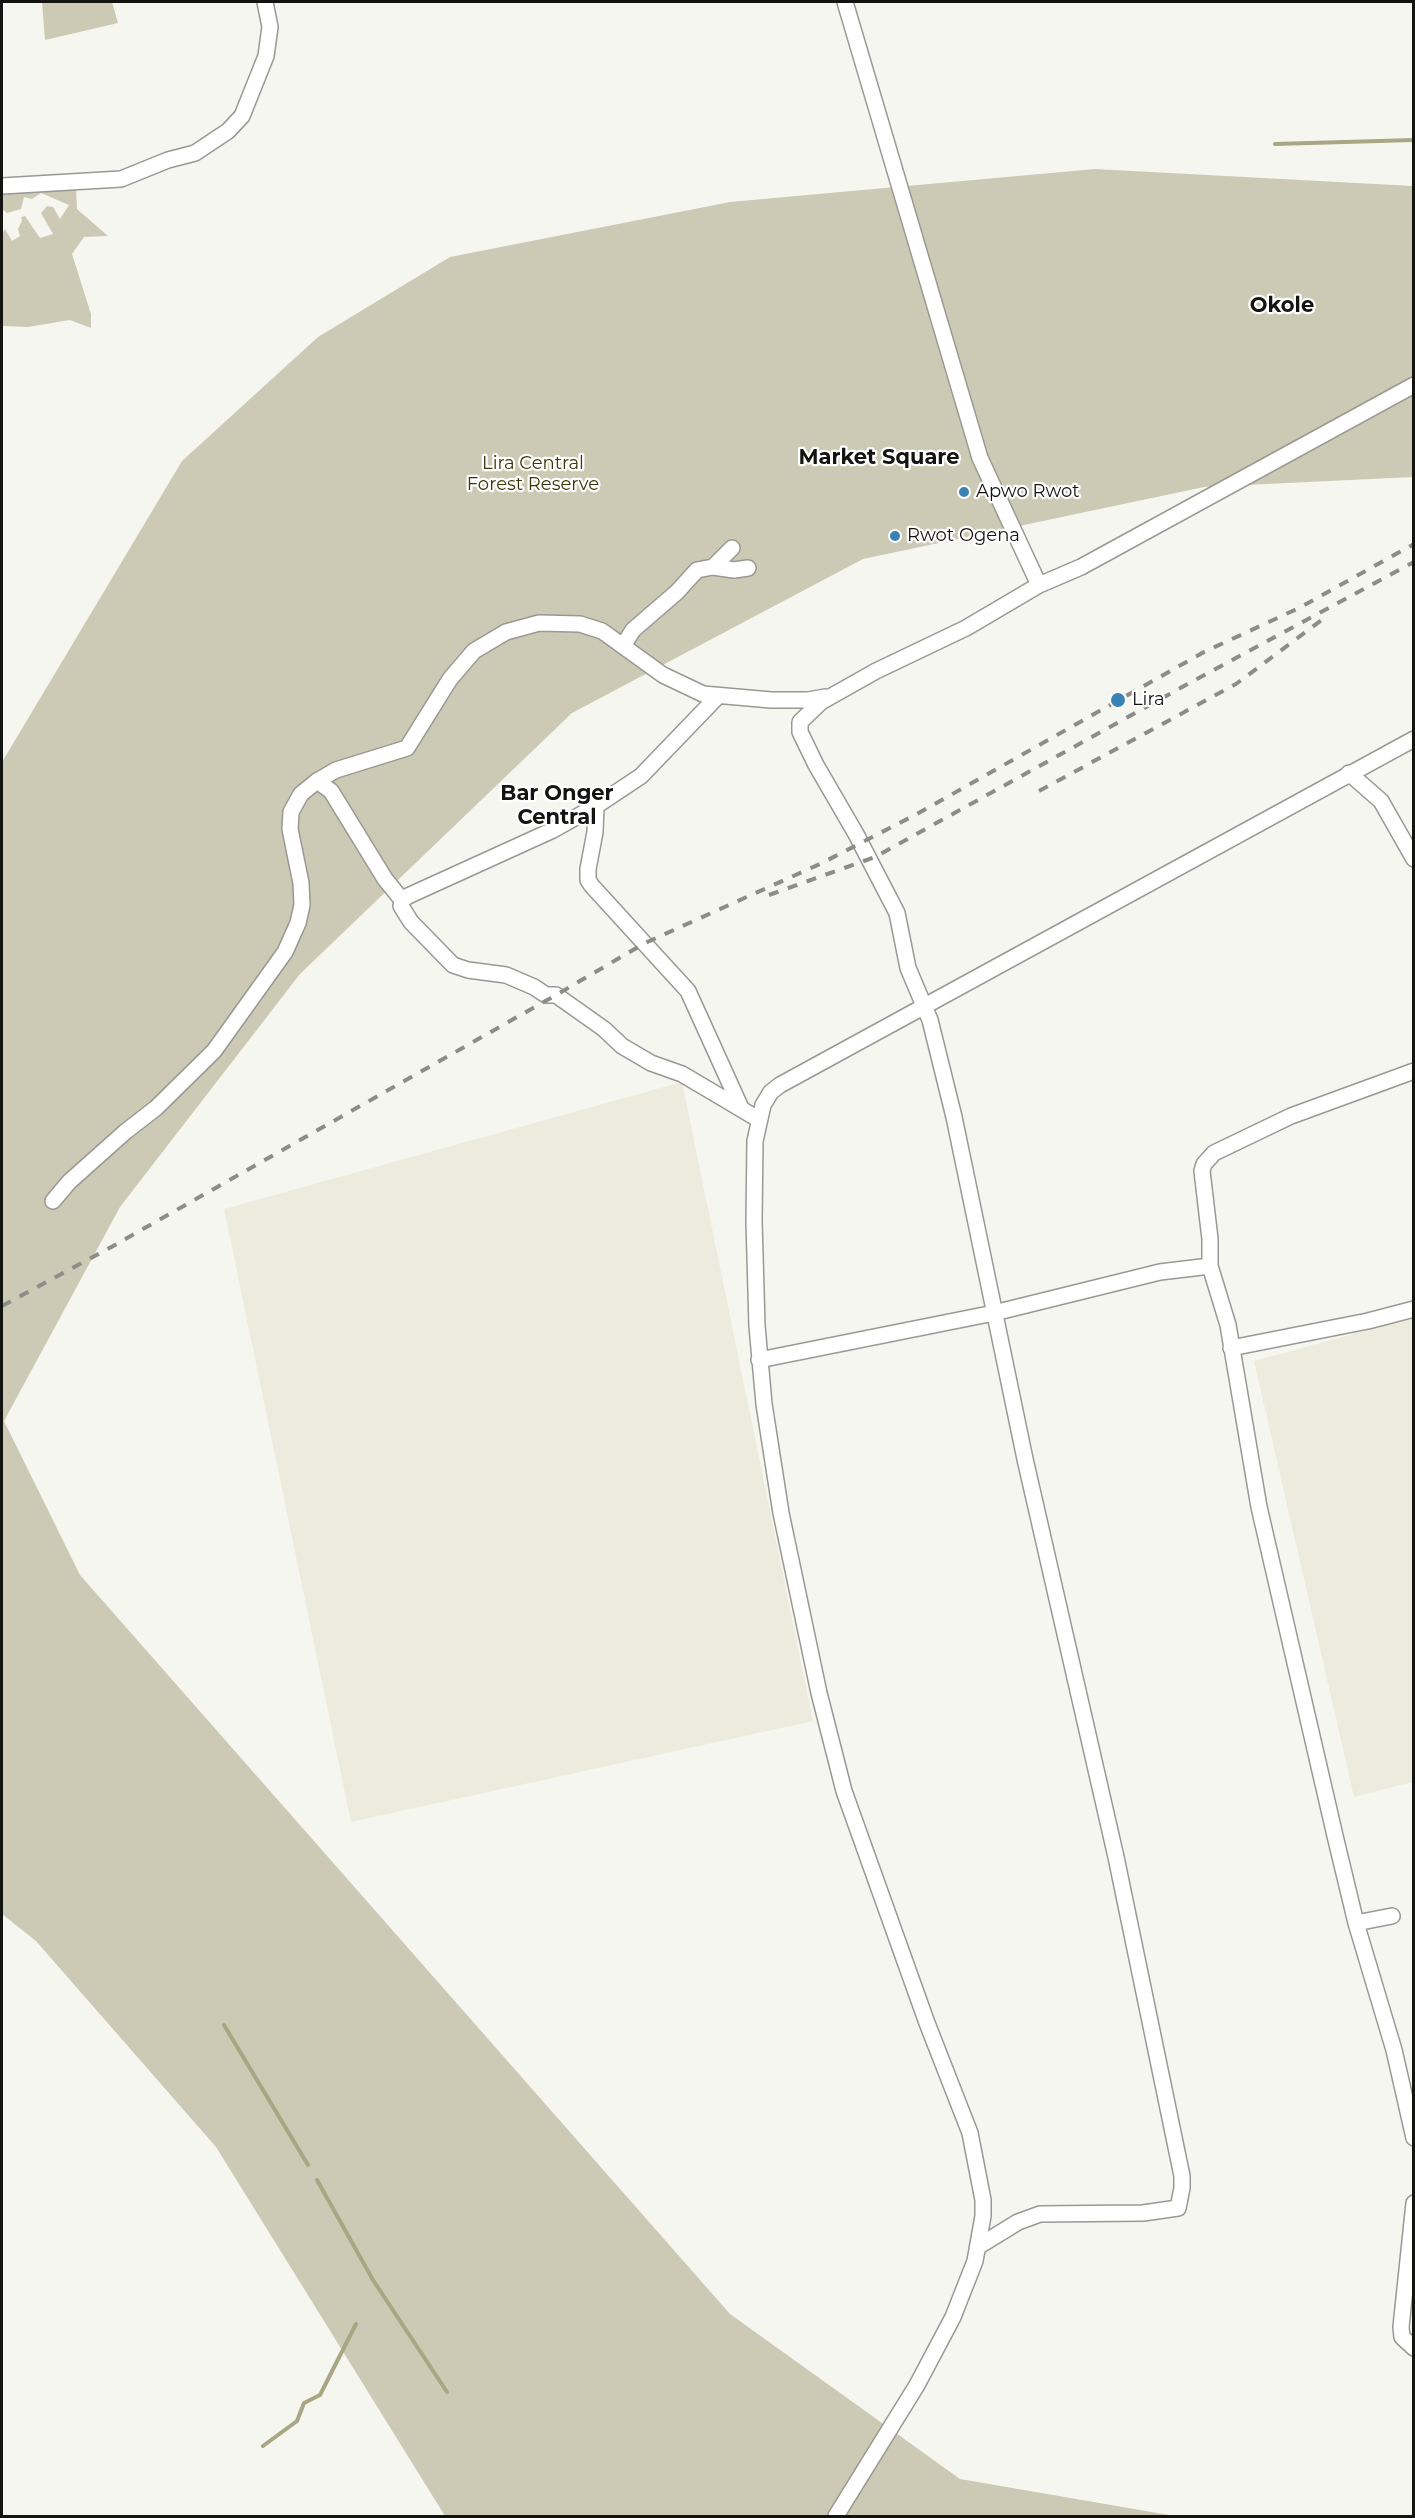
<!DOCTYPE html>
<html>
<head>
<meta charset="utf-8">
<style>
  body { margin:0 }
  #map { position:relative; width:1415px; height:2518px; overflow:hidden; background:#f6f6f0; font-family:Montserrat,sans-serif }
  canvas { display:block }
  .frame { position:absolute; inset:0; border:3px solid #131311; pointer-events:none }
</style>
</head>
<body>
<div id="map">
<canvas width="1415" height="2518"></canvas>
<div class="frame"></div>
</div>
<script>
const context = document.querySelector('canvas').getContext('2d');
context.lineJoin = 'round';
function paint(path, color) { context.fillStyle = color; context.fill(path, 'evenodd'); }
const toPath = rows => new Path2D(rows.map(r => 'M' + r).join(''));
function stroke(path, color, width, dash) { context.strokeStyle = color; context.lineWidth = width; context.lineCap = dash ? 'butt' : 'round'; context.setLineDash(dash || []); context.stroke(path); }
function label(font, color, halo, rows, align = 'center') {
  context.font = font + ' Montserrat,sans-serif'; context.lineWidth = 4.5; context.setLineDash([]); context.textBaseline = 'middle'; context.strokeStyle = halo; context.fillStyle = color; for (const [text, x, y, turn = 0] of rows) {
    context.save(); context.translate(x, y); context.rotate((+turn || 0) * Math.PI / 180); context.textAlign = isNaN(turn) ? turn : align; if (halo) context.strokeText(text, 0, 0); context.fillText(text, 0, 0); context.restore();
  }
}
paint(toPath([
  [682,1082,813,1721,351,1822,224,1209],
  [1413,1318,1413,1782,1354,1797,1254,1361]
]), '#edebde');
paint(toPath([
  [42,2,112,2,118,23,45,40],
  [1095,169,1413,186,1413,477,1204,487,863,559,572,713,300,974,120,1207,4,1421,80,1575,730,2314,960,2479,1175,2516,445,2516,216,2147,36,1941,2,1914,2,762,182,461,318,337,450,257,730,202],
  [76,186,77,209,108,236,84,237,72,254,91,314,91,328,70,320,28,327,2,326,2,234,5,229,12,241,20,236,18,229,22,221,21,217,25,216,40,238,53,234,41,213,47,206,53,207,60,219,69,205,41,193,32,199,24,197,21,209,7,213,2,209,2,191]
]), '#cccab5');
stroke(toPath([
  [1275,144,1414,140],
  [224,2025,308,2165],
  [317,2180,373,2280,447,2392],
  [263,2446,297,2421,304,2403,320,2395,356,2324]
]), '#a9a683', 4);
const minor = toPath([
  [845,2,980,458,1039,585],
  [2,186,121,179,168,160,195,153,228,131,242,116,266,56,270,27,265,2],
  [713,567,732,548],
  [623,646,633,630,677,592,697,570,713,567,734,570,748,568],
  [718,696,641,776,596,806,553,830,408,896,402,900,401,906,411,922,453,965,468,970,506,975,534,987,546,995,556,995,604,1029,622,1046,651,1063,682,1074,758,1119],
  [1349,773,1381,801,1414,859],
  [317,781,331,791,385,879,402,900],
  [596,806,595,832,588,869,588,880,592,886,688,991,741,1108],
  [53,1201,69,1182,125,1132,156,1108,214,1051,285,952,298,923,302,905,301,883,290,829,291,812,301,794,317,781,336,770,407,748,450,679,474,651,506,632,539,623,580,624,602,631,663,675,703,694,771,700,808,700,825,697],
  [1210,1266,1210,1239,1202,1171,1204,1164,1214,1153,1291,1116,1414,1071],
  [1231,1348,1368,1321,1414,1309],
  [759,1360,994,1313,1160,1272,1210,1266,1228,1325,1259,1507,1336,1840,1356,1923,1394,2050,1414,2138],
  [1356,1923,1392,1916],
  [1414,2203,1401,2327,1402,2337,1414,2348],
  [979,2246,1018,2222,1040,2214,1143,2213,1178,2208,1182,2188,1182,2176,1116,1857,1025,1459,954,1117,930,1020,908,968,897,913,856,834,816,765,800,732,800,722,821,702,876,671,966,628,1039,585,1081,567,1414,385],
  [836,2516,917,2385,953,2317,975,2261,983,2216,983,2200,970,2133,927,2023,844,1791,819,1693,781,1513,764,1404,757,1326,754,1221,755,1141,763,1105,771,1092,780,1085,1414,739]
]);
stroke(minor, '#999893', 18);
stroke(minor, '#fff', 15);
stroke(toPath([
  [1039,791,1236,684,1323,619],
  [769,895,875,857,1184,686,1414,562],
  [2,1306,106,1250,556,995,645,943,822,863,917,814,1204,652,1299,608,1414,544]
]), '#8d8d88', 4, [10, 10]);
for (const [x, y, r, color] of [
  [964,492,6,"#3882b5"],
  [895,536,6,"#3882b5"],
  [1118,700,8,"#3882b5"]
]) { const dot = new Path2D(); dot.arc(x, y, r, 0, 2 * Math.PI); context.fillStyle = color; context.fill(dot); stroke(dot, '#fff', 2); }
label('18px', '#3c3708', '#fff', [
  ["Lira Central",533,464],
  ["Forest Reserve",533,485]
]);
label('18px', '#131311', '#fff', [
  ["Apwo Rwot",976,492],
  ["Rwot Ogena",907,536],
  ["Lira",1132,700]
], 'left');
label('bold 21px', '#131311', '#fff', [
  ["Okole",1282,306],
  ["Market Square",879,458],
  ["Bar Onger",557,794],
  ["Central",557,818]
]);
</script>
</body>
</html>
